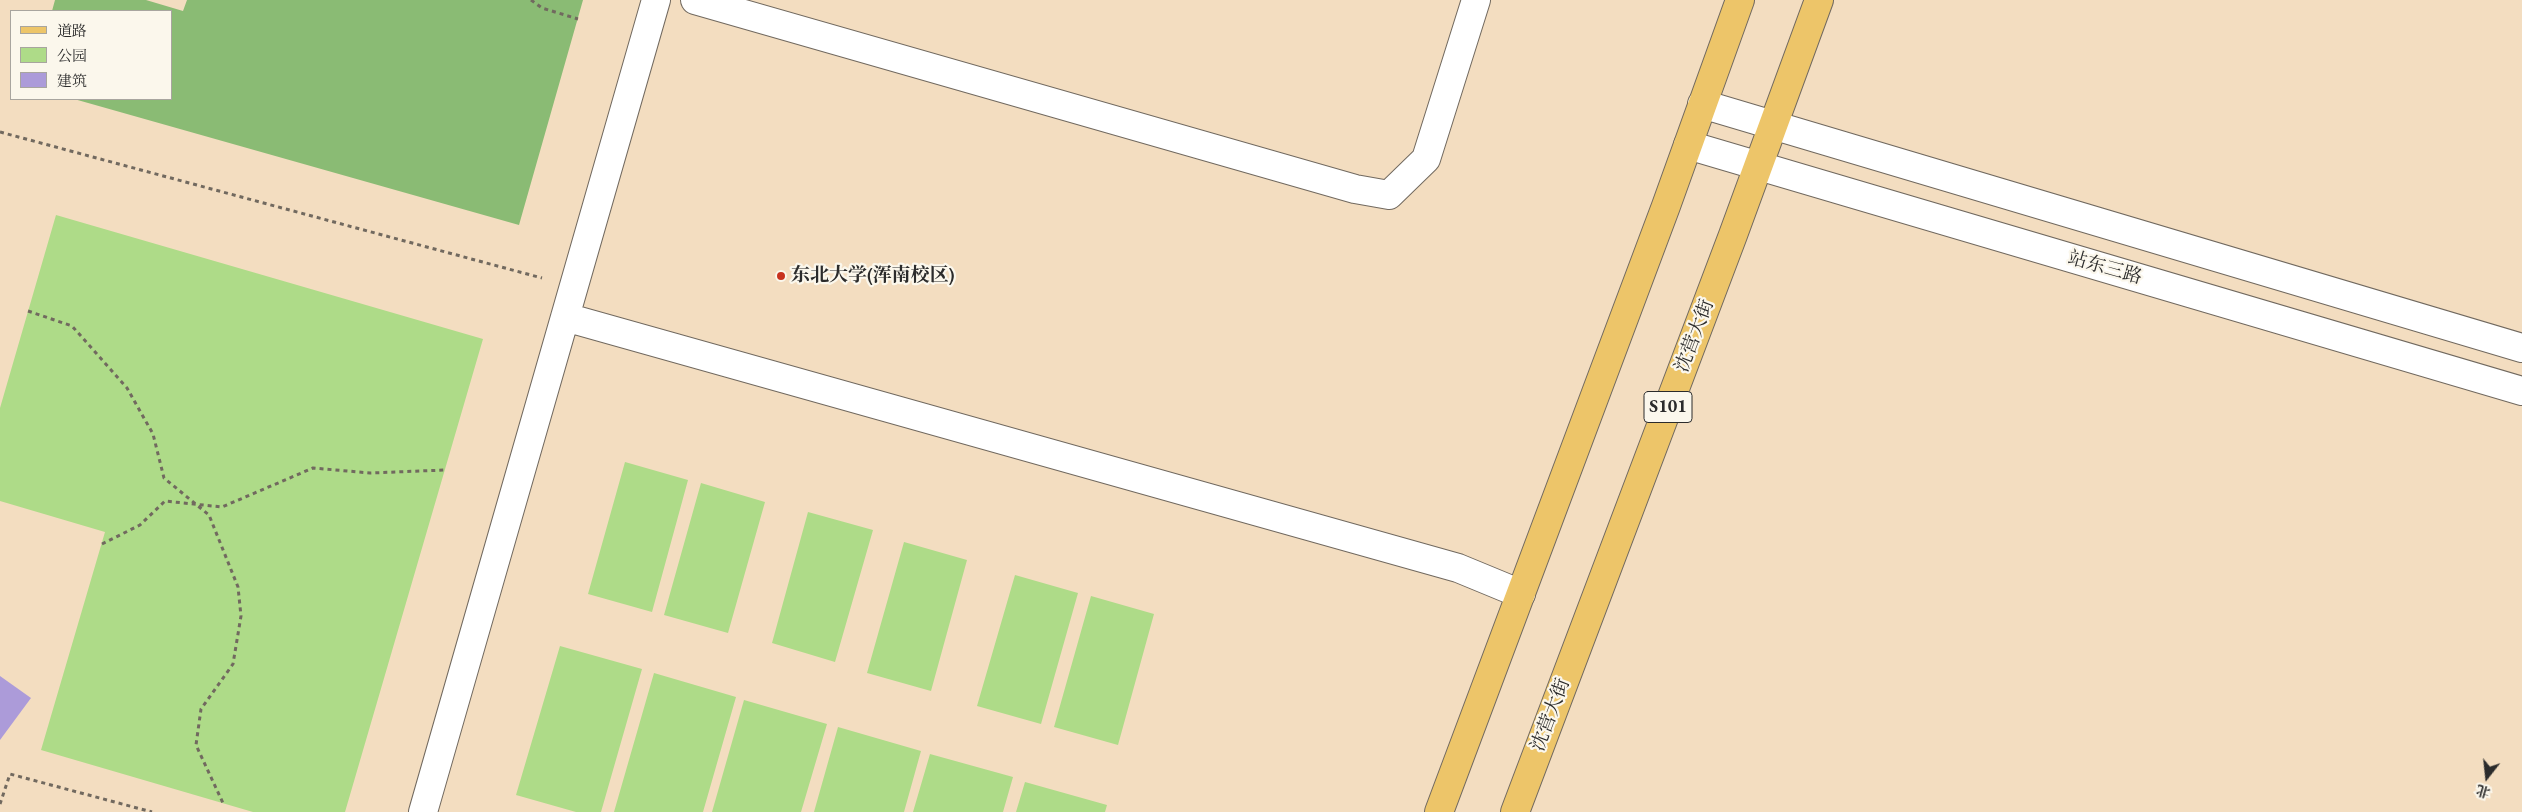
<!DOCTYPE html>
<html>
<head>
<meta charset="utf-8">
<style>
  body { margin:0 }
  #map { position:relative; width:2522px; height:812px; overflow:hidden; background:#f3ddc0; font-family:"EB Garamond","Noto Serif SC",serif }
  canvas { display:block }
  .legend { position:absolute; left:10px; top:10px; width:162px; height:90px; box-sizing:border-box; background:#fbf7ec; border:1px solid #a8a59f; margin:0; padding:6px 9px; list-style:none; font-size:15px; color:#2b2b2b }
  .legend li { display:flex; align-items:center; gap:10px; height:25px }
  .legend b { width:25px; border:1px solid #a8a59f }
  .north { position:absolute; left:2462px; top:752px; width:50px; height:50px; -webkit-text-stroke:4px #fbf7ec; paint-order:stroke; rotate:196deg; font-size:14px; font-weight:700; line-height:20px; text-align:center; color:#2b2b2b }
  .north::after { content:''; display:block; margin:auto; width:18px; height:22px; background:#2b2b2b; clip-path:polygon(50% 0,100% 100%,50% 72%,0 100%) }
</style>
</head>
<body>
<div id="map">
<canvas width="2522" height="812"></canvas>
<ul class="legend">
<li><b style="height:6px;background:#edc569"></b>道路</li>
<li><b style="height:14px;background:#aedb88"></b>公园</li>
<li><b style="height:14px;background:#ac9bd9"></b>建筑</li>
</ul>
<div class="north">北</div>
</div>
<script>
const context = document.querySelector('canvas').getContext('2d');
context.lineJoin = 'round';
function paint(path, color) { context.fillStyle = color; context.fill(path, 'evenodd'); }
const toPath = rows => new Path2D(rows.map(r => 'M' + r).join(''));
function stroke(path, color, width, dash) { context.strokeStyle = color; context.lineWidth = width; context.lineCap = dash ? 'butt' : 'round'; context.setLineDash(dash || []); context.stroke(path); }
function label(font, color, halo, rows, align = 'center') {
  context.font = font + ' "EB Garamond","Noto Serif SC",serif'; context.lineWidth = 4.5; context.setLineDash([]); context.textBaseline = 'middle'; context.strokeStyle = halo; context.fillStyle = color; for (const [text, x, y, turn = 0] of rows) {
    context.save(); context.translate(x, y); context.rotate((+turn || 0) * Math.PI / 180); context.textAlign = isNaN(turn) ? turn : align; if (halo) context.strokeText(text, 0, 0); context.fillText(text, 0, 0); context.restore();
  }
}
paint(toPath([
  [56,215,483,339,345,812,253,812,41,750,105,532,0,501,0,408],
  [625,462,688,480,652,612,588,594],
  [701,483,765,502,728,633,664,615],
  [808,512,873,530,835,662,772,643],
  [904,542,967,560,931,691,867,673],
  [1015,575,1078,593,1041,724,977,706],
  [1091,596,1154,614,1118,745,1054,727],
  [560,646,642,669,601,812,576,812,516,795],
  [654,673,736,697,703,812,614,812],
  [744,700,827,724,801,812,712,812],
  [838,727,921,751,904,812,814,812],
  [930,754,1013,777,1003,812,913,812],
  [1025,782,1107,805,1105,812,1016,812]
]), '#aedb88');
paint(toPath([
  [55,0,146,0,183,11,187,0,583,0,519,225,74,99,171,99,171,11,52,11]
]), '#8abb74');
paint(toPath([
  [0,676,31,698,0,740]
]), '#ac9bd9');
const minor = toPath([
  [695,0,1355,189,1389,195,1426,159,1476,0],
  [1702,104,2522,348],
  [1688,145,2522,391],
  [565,317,1458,568,1521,594],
  [423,812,656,0]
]);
const major = toPath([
  [1439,812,1666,206,1740,0],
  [1515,812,1733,235,1819,0]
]);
stroke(minor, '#71695f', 30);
stroke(major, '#71695f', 30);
stroke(toPath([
  [531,0,542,8,578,19],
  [0,132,542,278],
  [28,311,72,326,127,388,153,434,164,478,209,515,238,587,241,616,233,664,201,709,196,745,223,803],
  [102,544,140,525,165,501,222,507,313,468,370,473,445,470],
  [0,804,10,774,152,812]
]), '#71695f', 3, [4, 4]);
stroke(minor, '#fff', 28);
stroke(major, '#edc569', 28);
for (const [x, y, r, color] of [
  [781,276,5,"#c8321e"]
]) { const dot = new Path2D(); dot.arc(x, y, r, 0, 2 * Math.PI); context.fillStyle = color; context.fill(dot); stroke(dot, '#fbf7ec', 2); }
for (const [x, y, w] of [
  [1668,407,48]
]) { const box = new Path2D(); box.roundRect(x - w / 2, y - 15.5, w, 31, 4); context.fillStyle = '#fbf7ec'; context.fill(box); stroke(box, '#2b2b2b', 1); }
label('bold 18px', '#2b2b2b', null, [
  ["S101",1668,407]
]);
label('19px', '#2b2b2b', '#fbf7ec', [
  ["站东三路",2105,268,16],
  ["沈营大街",1695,336,-69],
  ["沈营大街",1551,715,-69]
]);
label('bold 19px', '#2b2b2b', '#fbf7ec', [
  ["东北大学(浑南校区)",791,276]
], 'left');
</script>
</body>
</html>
